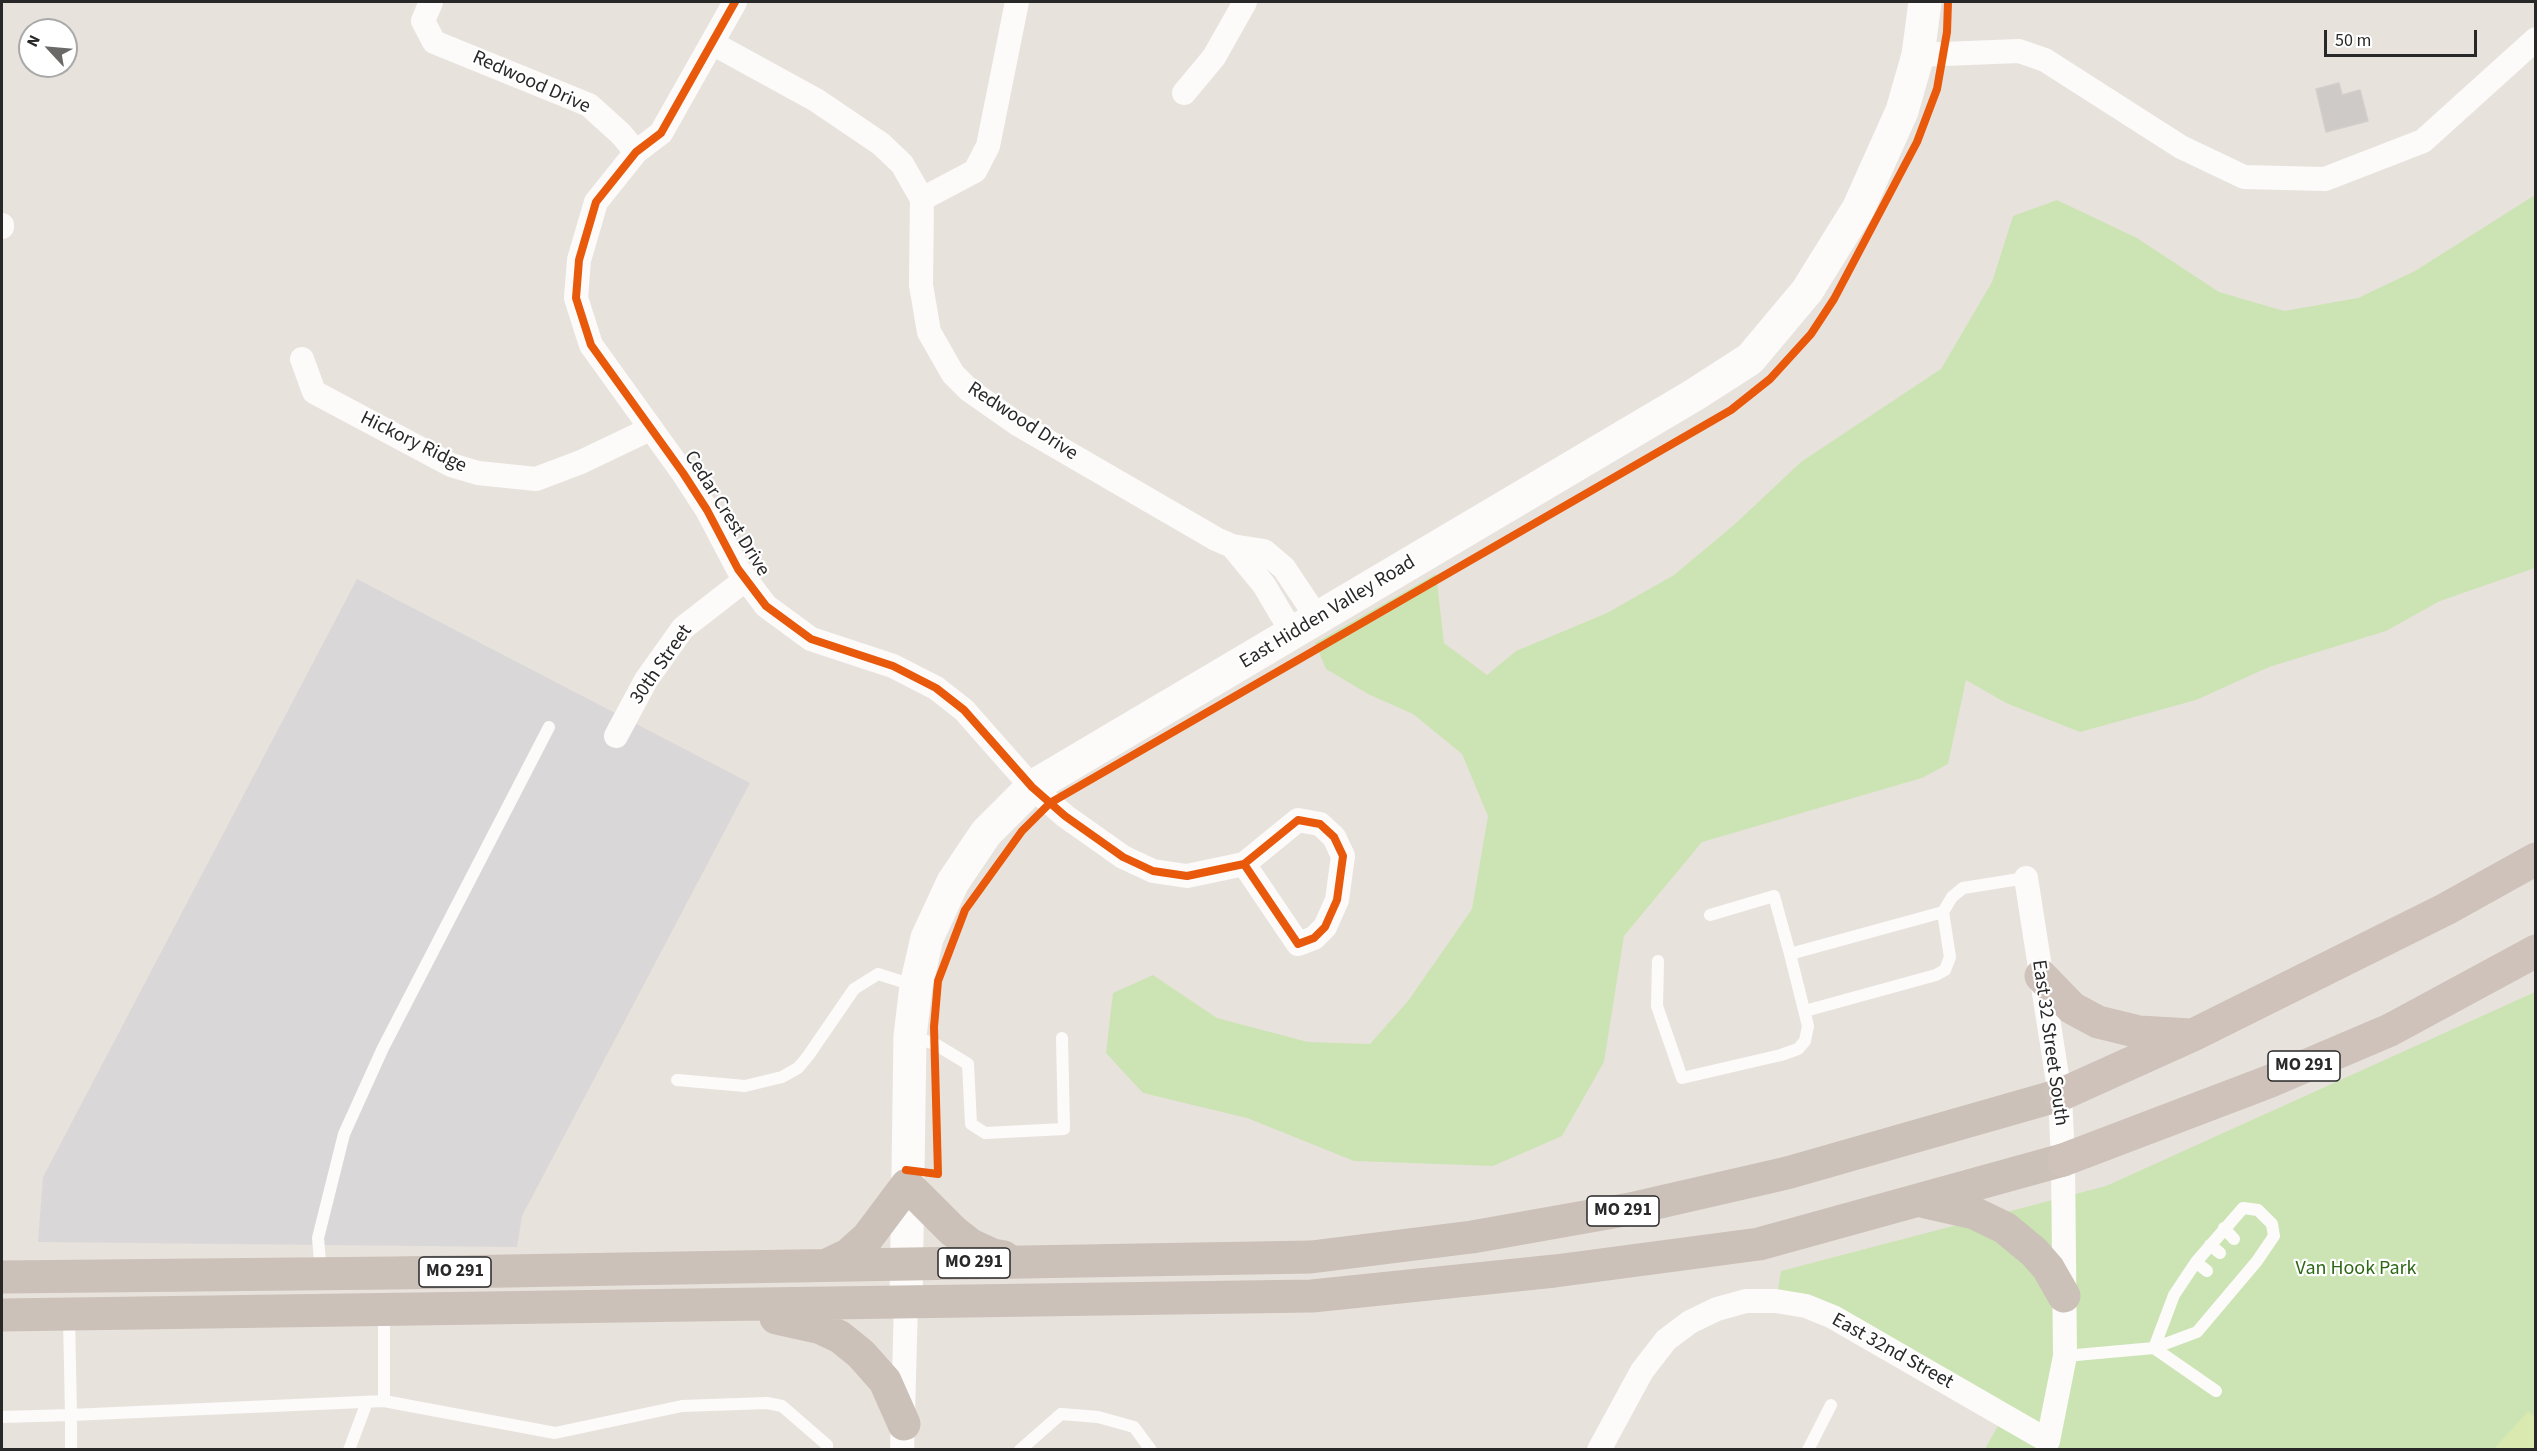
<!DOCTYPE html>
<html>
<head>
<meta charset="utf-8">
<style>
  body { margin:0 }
  #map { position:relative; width:2537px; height:1451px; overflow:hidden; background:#e8e2dd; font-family:"Source Sans 3",sans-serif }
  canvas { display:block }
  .frame { position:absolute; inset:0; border:3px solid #282828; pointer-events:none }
  .north { position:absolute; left:18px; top:18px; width:60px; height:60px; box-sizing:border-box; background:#fff; border:2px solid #a9a9a9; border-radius:50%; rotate:296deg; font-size:16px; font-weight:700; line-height:24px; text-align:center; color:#282828 }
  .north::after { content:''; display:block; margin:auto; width:21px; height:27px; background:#6b6967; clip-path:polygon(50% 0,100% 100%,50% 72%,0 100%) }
  .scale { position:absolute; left:2324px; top:30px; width:153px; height:27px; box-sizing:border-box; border:3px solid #282828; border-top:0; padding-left:8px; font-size:18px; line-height:21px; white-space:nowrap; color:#282828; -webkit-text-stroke:4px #fff; paint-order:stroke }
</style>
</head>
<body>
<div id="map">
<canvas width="2537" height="1451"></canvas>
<div class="frame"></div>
<div class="north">N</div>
<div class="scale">50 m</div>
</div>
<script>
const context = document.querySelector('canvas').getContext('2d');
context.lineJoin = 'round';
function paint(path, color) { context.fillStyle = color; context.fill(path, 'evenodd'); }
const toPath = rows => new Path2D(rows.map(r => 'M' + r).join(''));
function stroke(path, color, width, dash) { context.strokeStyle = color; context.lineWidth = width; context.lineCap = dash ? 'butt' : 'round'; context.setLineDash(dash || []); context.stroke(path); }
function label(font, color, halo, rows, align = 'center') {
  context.font = font + ' "Source Sans 3",sans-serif'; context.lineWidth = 4.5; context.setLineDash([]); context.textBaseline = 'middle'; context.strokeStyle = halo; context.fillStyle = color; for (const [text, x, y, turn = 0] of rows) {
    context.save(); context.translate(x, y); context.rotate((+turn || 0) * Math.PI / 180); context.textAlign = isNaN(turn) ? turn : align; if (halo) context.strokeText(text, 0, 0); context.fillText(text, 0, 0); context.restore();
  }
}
paint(toPath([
  [357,579,750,783,522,1216,517,1247,38,1242,43,1177]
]), '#dad7d9');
paint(toPath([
  [2535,195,2535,568,2440,601,2386,631,2269,667,2196,700,2080,732,2006,703,1966,680,1948,764,1922,778,1702,842,1624,936,1604,1062,1562,1136,1493,1166,1354,1161,1247,1118,1143,1093,1106,1053,1113,993,1153,975,1217,1018,1308,1042,1370,1044,1408,1001,1472,909,1488,816,1462,754,1413,714,1368,694,1326,669,1315,643,1436,574,1444,643,1487,675,1516,651,1607,613,1674,575,1735,524,1801,462,1941,369,1992,282,2013,216,2057,200,2137,238,2219,292,2284,311,2358,298,2415,271],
  [2535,992,2535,1449,1985,1449,2004,1415,1776,1301,1781,1271,2106,1186]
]), '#cce4b4');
paint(toPath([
  [2528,1411,2535,1418,2535,1449,2494,1449]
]), '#d9e9b0');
const building = toPath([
  [2339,83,2342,95,2360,90,2368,121,2326,132,2316,89,2339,83]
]);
paint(building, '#cecac7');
stroke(building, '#d3ceca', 1.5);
stroke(toPath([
  [1710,915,1774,896,1790,954],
  [1658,961,1657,1006,1682,1078,1781,1055,1798,1049,1805,1041,1808,1026,1790,954,1943,912,1952,897,1963,888,2026,878],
  [1805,1011,1936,975,1945,970,1950,957,1943,912],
  [911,1036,935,1044,968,1064,971,1124,985,1133,1064,1129,1062,1038],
  [677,1080,745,1086,782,1077,798,1068,808,1056,854,989,878,974,916,986],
  [2224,1228,2234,1239],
  [2210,1245,2220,1253],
  [2196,1262,2207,1271],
  [321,1273,318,1238,344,1134,383,1048,549,727],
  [69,1316,71,1415,384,1401,384,1310],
  [2065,1356,2154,1348,2197,1332,2257,1261,2274,1236,2272,1224,2258,1210,2243,1208,2196,1262,2174,1295,2154,1348,2216,1391],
  [384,1401,555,1433,682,1406,767,1403,782,1406,827,1445,827,1450],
  [2,1417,71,1415,71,1450],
  [349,1450,367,1402],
  [1020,1450,1061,1414,1098,1417,1134,1427,1151,1450],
  [1808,1450,1831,1405]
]), '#fcfbfa', 12);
stroke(toPath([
  [431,2,423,21,434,42,589,105,621,134,636,152],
  [735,2,661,133,636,152,596,202,579,260,576,298,591,345,683,473,707,510,738,569,766,606,811,639,893,666,936,688,964,710,1032,787,1065,816,1123,857,1153,871,1187,876,1244,864,1298,820,1320,824,1334,837,1343,856,1337,900,1325,927,1314,938,1298,944,1244,864],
  [712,43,816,100,881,144,902,164,922,199,921,285,929,332,953,374,969,390,1016,423,1216,539,1232,546,1264,551,1284,568,1318,619],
  [1918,55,2019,51,2045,60,2181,147,2244,177,2325,179,2423,141,2536,39],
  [1184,93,1214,57,1245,2],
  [922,199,975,171,988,146,1017,2],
  [2,227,2,225],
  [302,359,314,392,451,465,478,473,536,479,581,462,650,429],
  [1232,546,1264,585,1293,634],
  [616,736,646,680,683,628,746,579],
  [902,1450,906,1304],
  [1599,1450,1642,1371,1666,1340,1690,1322,1717,1309,1746,1301,1776,1301,1806,1306,1833,1317,2048,1441,2065,1356,2063,1160,2060,1095,2026,878]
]), '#fcfbfa', 24);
stroke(toPath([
  [906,1304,910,1036,916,986,927,938,953,882,986,833,1032,787,1694,395,1750,359,1807,291,1858,209,1902,111,1918,55,1925,2]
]), '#fcfbfa', 33);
stroke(toPath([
  [1925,1202,1974,1213,2005,1228,2034,1252,2048,1268,2064,1296],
  [827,1265,848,1255,868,1237,907,1185,953,1231,971,1245,993,1255,1004,1257],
  [2,1277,393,1273,1311,1257,1472,1237,1630,1209,1787,1173,2060,1095],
  [2,1315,1312,1296,1555,1271,1759,1244,2063,1160],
  [776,1318,821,1328,840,1337,861,1354,885,1381,904,1424]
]), '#cbc1b8', 33);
stroke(toPath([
  [2041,976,2072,1008,2098,1022,2139,1032,2191,1035],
  [2060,1095,2193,1035,2446,909,2536,859],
  [2063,1160,2268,1082,2390,1030,2536,951]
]), '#cec2bb', 33);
stroke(toPath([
  [735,2,661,133,636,152,596,202,579,260,576,298,591,345,683,473,707,510,738,569,766,606,811,639,893,666,936,688,964,710,1032,787,1065,816,1123,857,1153,871,1187,876,1244,864,1298,820,1320,824,1334,837,1343,856,1337,900,1325,927,1314,938,1298,944,1244,864],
  [906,1170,938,1174,934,1027,938,981,965,910,1022,831,1050,803,1731,410,1770,379,1811,334,1834,299,1917,142,1937,89,1947,32,1948,2]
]), '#e8590c', 8);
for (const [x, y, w] of [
  [2304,1066,72],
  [1623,1211,72],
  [974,1263,72],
  [455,1272,72]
]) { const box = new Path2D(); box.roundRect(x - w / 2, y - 15, w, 30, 4.5); context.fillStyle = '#fff'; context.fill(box); stroke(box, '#282828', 1.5); }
label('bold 18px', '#282828', null, [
  ["MO 291",2304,1066],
  ["MO 291",1623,1211],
  ["MO 291",974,1263],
  ["MO 291",455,1272]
]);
label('20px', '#282828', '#fff', [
  ["Redwood Drive",531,83,24],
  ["Redwood Drive",1022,422,33],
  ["Hickory Ridge",413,443,26],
  ["Cedar Crest Drive",726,514,58],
  ["East Hidden Valley Road",1328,613,-31],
  ["30th Street",662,665,-55],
  ["East 32 Street South",2049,1043,82],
  ["East 32nd Street",1892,1352,29]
]);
label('20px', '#2d6815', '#fff', [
  ["Van Hook Park",2356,1270]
]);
</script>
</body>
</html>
